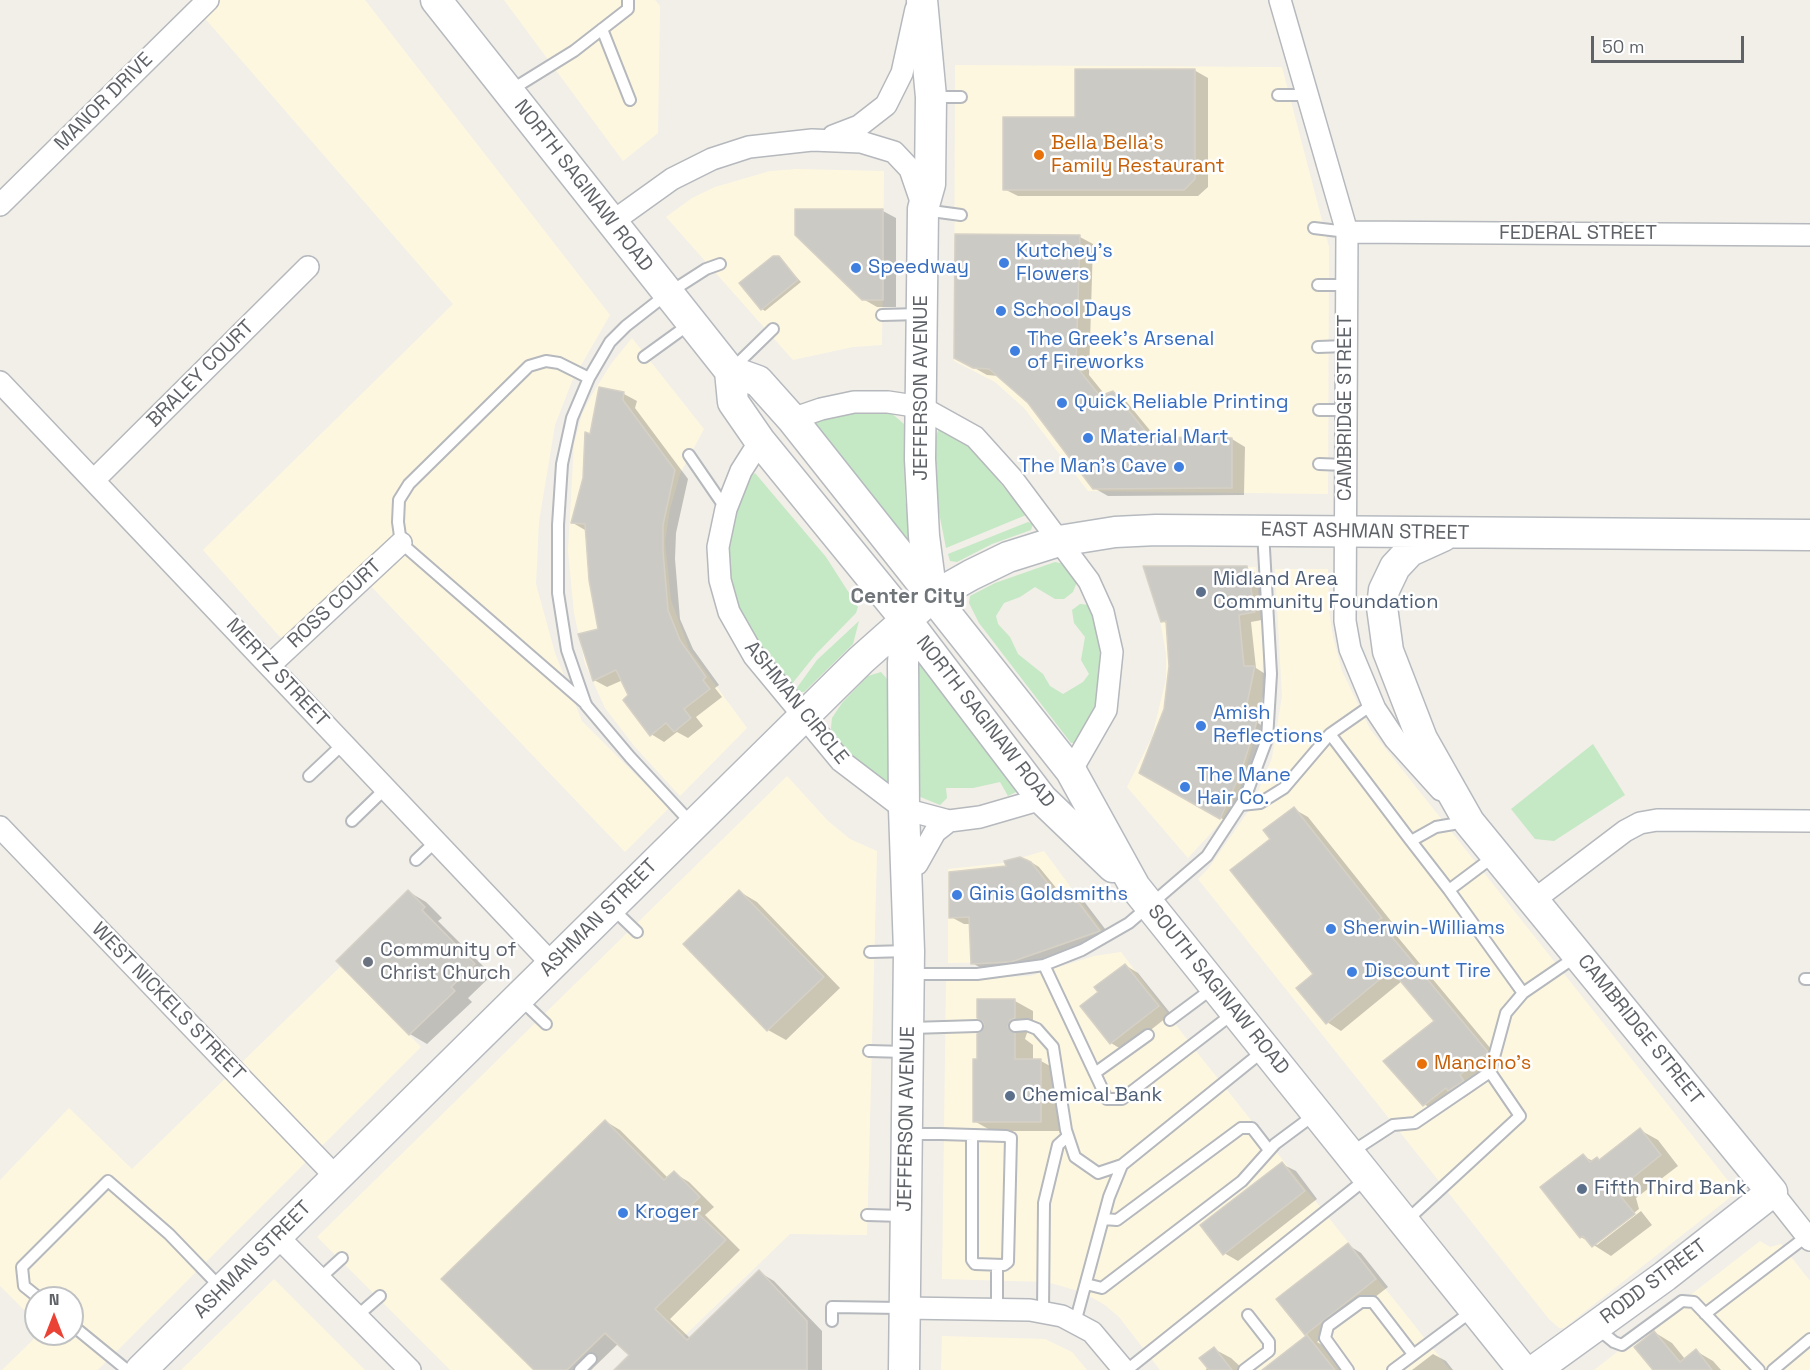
<!DOCTYPE html>
<html>
<head>
<meta charset="utf-8">
<style>
  body { margin:0 }
  #map { position:relative; width:1810px; height:1370px; overflow:hidden; background:#f1efe8; font-family:"Space Grotesk",sans-serif }
  canvas { display:block }
  .north { position:absolute; left:24px; top:1286px; width:60px; height:60px; box-sizing:border-box; background:#fff; border:2px solid #bfc1c3; border-radius:50%; rotate:0deg; font-size:16px; font-weight:700; line-height:24px; text-align:center; color:#5f6368 }
  .north::after { content:''; display:block; margin:auto; width:21px; height:27px; background:#ea4335; clip-path:polygon(50% 0,100% 100%,50% 72%,0 100%) }
  .scale { position:absolute; left:1591px; top:36px; width:153px; height:27px; box-sizing:border-box; border:3px solid #5f6368; border-top:0; padding-left:8px; font-size:18px; line-height:21px; white-space:nowrap; color:#5f6368; -webkit-text-stroke:4px #fff; paint-order:stroke }
</style>
</head>
<body>
<div id="map">
<canvas width="1810" height="1370"></canvas>
<div class="north">N</div>
<div class="scale">50 m</div>
</div>
<script>
const context = document.querySelector('canvas').getContext('2d');
context.lineJoin = 'round';
function paint(path, color) { context.fillStyle = color; context.fill(path, 'evenodd'); }
const toPath = rows => new Path2D(rows.map(r => 'M' + r).join(''));
function stroke(path, color, width, dash) { context.strokeStyle = color; context.lineWidth = width; context.lineCap = dash ? 'butt' : 'round'; context.setLineDash(dash || []); context.stroke(path); }
function label(font, color, halo, rows, align = 'center') {
  context.font = font + ' "Space Grotesk",sans-serif'; context.lineWidth = 5; context.setLineDash([]); context.textBaseline = 'middle'; context.strokeStyle = halo; context.fillStyle = color; for (const [text, x, y, turn = 0] of rows) {
    context.save(); context.translate(x, y); context.rotate((+turn || 0) * Math.PI / 180); context.textAlign = isNaN(turn) ? turn : align; if (halo) context.strokeText(text, 0, 0); context.fillText(text, 0, 0); context.restore();
  }
}
paint(toPath([
  [189,0,365,0,610,315,572,381,555,425,539,521,536,584,555,653,582,721,669,808,625,852,367,582,295,654,203,550,453,304],
  [504,0,655,0,660,6,658,133,623,161],
  [955,65,1282,67,1329,247,1328,494,1088,491,1024,408,995,382,954,361],
  [797,169,884,171,882,345,853,347,793,360,666,217,692,198,715,187,770,171],
  [632,338,704,429,680,474,670,509,665,542,671,600,689,649,747,728,680,796,635,747,605,708,585,664,574,613,568,551,574,444,582,414,593,393,611,364],
  [1142,565,1256,567,1263,651,1262,702,1252,747,1240,788,1222,821,1188,858,1127,787,1152,737,1166,679,1166,654,1160,620],
  [1275,569,1328,569,1329,611,1333,637,1342,671,1370,729,1737,1192,1564,1328,1559,1328,1549,1319,1198,879,1208,869,1252,806,1272,758,1282,696],
  [787,776,828,821,850,839,877,851,867,1235,790,1234,649,1370,605,1335,567,1370,450,1370,317,1237],
  [1044,851,1103,931,1037,954,1001,962,948,963,948,869,1003,863],
  [1121,952,1192,1046,1450,1370,1160,1370,1119,1317,1105,1305,1082,1292,1047,1282,942,1279,946,980,1030,976,1094,956],
  [341,966,421,1047,98,1370,2,1370,39,1334,72,1334,72,1298,36,1298,36,1322,0,1286,0,1180,69,1108,132,1169],
  [1760,1241,1770,1247,1781,1244,1810,1281,1810,1370,1594,1370],
  [274,1279,365,1370,181,1370],
  [942,1336,1045,1339,1072,1352,1087,1370,941,1370]
]), '#fef7e0');
paint(toPath([
  [848,411,889,411,904,424,905,498,911,536,906,541,811,427,816,419],
  [939,428,965,443,977,454,1026,515,946,548,937,502,935,439],
  [755,473,826,557,858,607,856,613,816,654,791,685,752,634,736,606,729,578,729,530,744,483],
  [1028,522,1033,524,1031,530,992,544,957,562,950,561,948,554],
  [1055,562,1064,564,1077,582,1073,592,1064,599,1055,599,1035,587,1020,597,1004,603,996,616,998,624,1010,637,1018,654,1043,674,1050,686,1063,694,1083,682,1089,674,1081,660,1085,637,1074,623,1072,610,1080,604,1090,605,1100,646,1099,692,1092,713,1077,743,1071,743,979,623,969,603,970,596,995,583],
  [859,621,853,644,804,692,797,692,796,689,817,660],
  [918,663,921,665,1020,790,1008,796,1000,782,973,788,946,788,947,798,940,805,918,796],
  [881,672,887,679,891,693,892,790,876,782,832,737,831,728,832,718,842,703,868,676],
  [1593,744,1625,795,1554,841,1535,839,1511,809]
]), '#c5e8c5');
paint(toPath([
  [1194,70,1208,78,1208,187,1198,196,1018,196,1004,189,1077,118],
  [883,211,896,218,896,307,877,307,863,299],
  [1080,237,1093,244,1089,375,1106,396,1113,393,1126,401,1157,439,1232,439,1245,447,1244,495,1108,496,1094,488,1029,402,998,376,987,375,955,357],
  [779,258,801,282,765,311,762,309],
  [601,389,624,394,637,401,635,408,688,479,676,533,675,559,680,619,693,649,719,685,715,688,722,697,696,717,703,726,688,738,677,732,664,742,651,734,623,680,607,687,594,680,599,630,585,530,573,523,585,478],
  [1247,568,1260,576,1267,619,1251,622,1256,668,1267,675,1258,723,1269,730,1254,780,1233,825,1141,772,1166,710,1170,666,1168,624,1162,621],
  [1294,809,1308,817,1395,926,1391,929,1501,1061,1473,1084,1477,1089,1464,1098,1459,1096,1438,1113,1424,1104,1436,1022,1402,981,1341,1031,1327,1022,1315,974,1272,839],
  [1026,859,1039,867,1062,895,1069,892,1083,900,1112,938,1025,968,985,970,972,963,971,924,964,924,951,917,1007,868,1006,862],
  [409,892,426,902,442,918,438,921,492,975,468,998,472,1002,427,1044,410,1034],
  [740,892,757,902,840,988,786,1040,768,1030],
  [1125,965,1138,973,1171,1014,1124,1051,1111,1043,1082,1006,1100,992],
  [1015,1001,1033,1011,1033,1028,1028,1030,1025,1039,1033,1045,1033,1061,1041,1061,1059,1071,1059,1131,992,1131,974,1121,978,1061],
  [605,1121,620,1130,668,1178,674,1173,689,1182,714,1207,705,1215,740,1250,670,1319,691,1339,759,1272,774,1281,822,1331,822,1370,616,1370,632,1355,619,1343,591,1370,536,1370],
  [1640,1130,1658,1140,1678,1166,1636,1198,1639,1209,1595,1243,1597,1245,1641,1211,1652,1225,1611,1256,1581,1237,1583,1156,1593,1161,1597,1158,1601,1161],
  [1282,1164,1296,1171,1317,1199,1238,1261,1224,1253],
  [1348,1245,1361,1253,1388,1287,1317,1342,1324,1346,1343,1370,1265,1370,1308,1335,1306,1334],
  [1654,1332,1672,1343,1685,1359,1696,1351,1713,1361,1721,1370,1655,1370],
  [1214,1349,1231,1358,1244,1370,1206,1370],
  [1433,1354,1446,1361,1453,1370,1412,1370]
]), '#0003');
const building = toPath([
  [1075,69,1195,69,1195,179,1184,190,1003,190,1003,117,1075,117,1075,69],
  [795,209,883,209,883,300,862,300,795,235,795,209],
  [955,234,1080,235,1076,366,1100,396,1113,391,1150,437,1232,438,1232,488,1093,489,1028,403,989,369,973,368,954,358,955,234],
  [773,256,779,256,798,280,761,310,739,283,773,256],
  [599,387,624,392,623,400,675,470,663,525,663,551,668,610,680,640,706,677,703,680,710,689,684,709,691,718,674,732,666,723,650,736,623,700,628,695,616,670,593,681,578,634,598,629,589,580,585,524,571,523,583,478,585,432,590,434,599,387],
  [1143,566,1247,566,1255,612,1239,615,1244,666,1255,666,1244,718,1257,721,1241,772,1220,819,1139,773,1164,709,1169,666,1166,621,1161,622,1143,566],
  [1294,807,1382,918,1378,920,1488,1052,1460,1075,1464,1081,1448,1091,1446,1088,1423,1106,1383,1061,1434,1021,1391,970,1326,1024,1296,988,1313,974,1230,870,1270,839,1263,830,1294,807],
  [1020,857,1031,862,1057,895,1070,891,1100,931,1011,962,971,964,969,917,949,918,949,872,1006,866,1004,861,1020,857],
  [408,890,425,907,422,910,475,964,451,987,455,991,409,1035,336,961,408,890],
  [739,890,824,977,767,1031,683,944,739,890],
  [1125,964,1159,1006,1110,1044,1080,1006,1098,992,1094,987,1125,964],
  [977,999,1015,999,1015,1018,1010,1020,1008,1027,1015,1033,1015,1059,1041,1059,1041,1122,973,1122,973,1059,977,1059,977,1034,984,1026,983,1022,977,1018,977,999],
  [605,1120,664,1180,674,1171,700,1197,690,1206,726,1240,655,1309,687,1340,759,1270,807,1321,807,1370,614,1370,629,1355,605,1333,567,1370,534,1370,441,1279,605,1120],
  [1640,1128,1661,1155,1620,1188,1623,1191,1619,1194,1635,1214,1592,1247,1583,1236,1580,1238,1540,1187,1583,1154,1590,1162,1597,1157,1599,1160,1640,1128],
  [1282,1162,1305,1191,1223,1255,1200,1225,1282,1162],
  [1348,1243,1376,1279,1305,1335,1276,1299,1348,1243],
  [1654,1331,1680,1362,1696,1349,1712,1370,1653,1370,1634,1347,1654,1331],
  [1307,1335,1335,1370,1262,1370,1307,1335],
  [1214,1347,1232,1370,1209,1370,1199,1358,1214,1347]
]);
paint(building, '#cccac5');
stroke(building, '#d6d1c6', 1.5);
const lane = toPath([
  [602,29,630,100],
  [511,90,574,51,628,9,628,0],
  [1278,95,1306,95],
  [934,97,961,97],
  [924,210,961,215],
  [1314,228,1347,232],
  [1318,285,1346,285],
  [882,315,920,314],
  [1318,347,1346,346],
  [644,357,691,323],
  [732,369,773,329],
  [1319,410,1346,410],
  [689,455,726,509],
  [1319,464,1345,465],
  [586,704,401,543,398,522,399,500,409,484,529,366,546,361,559,363,589,378],
  [1373,704,1330,734,1411,841],
  [309,776,344,743],
  [1241,805,1260,803,1284,788,1330,734],
  [352,821,386,788],
  [693,825,630,757,586,705,567,650,558,593,558,525,562,464,572,418,589,378,610,342,626,326,667,294,706,269,720,264],
  [1493,857,1449,890,1523,993],
  [416,860,436,841],
  [1449,890,1411,841,1436,827,1465,822],
  [613,909,637,932],
  [870,952,909,951],
  [1044,965,1107,1099,1122,1099,1235,1012],
  [912,974,977,974,1044,965,1082,950,1129,923,1207,856,1245,798,1267,739,1271,674,1263,531],
  [1805,979,1810,979],
  [521,1000,546,1024],
  [1170,1020,1213,988],
  [1015,1026,1027,1025,1037,1029,1053,1047,1066,1130,1075,1157,1098,1173,1122,1165,1263,1051],
  [911,1028,977,1026],
  [869,1051,905,1052],
  [1490,1072,1506,1013,1523,993,1577,956],
  [1095,1073,1148,1035],
  [907,1134,941,1134,1006,1136,1011,1138,1008,1262,1004,1265,975,1264,972,1260,972,1135],
  [1350,1153,1393,1125,1415,1123,1490,1072,1520,1116,1405,1222],
  [867,1215,903,1216],
  [1103,1219,1117,1220,1241,1128,1252,1128,1269,1150],
  [997,1265,997,1310],
  [319,1279,342,1258],
  [1086,1284,1102,1288,1242,1181,1275,1144,1314,1115],
  [39,1298,24,1286,22,1267,108,1181,169,1234,222,1289],
  [1043,1312,1044,1203,1058,1145,1068,1136],
  [1705,1314,1807,1236],
  [357,1316,380,1296],
  [832,1321,832,1307,901,1308],
  [1075,1323,1109,1197,1122,1165],
  [72,1325,127,1370],
  [1598,1329,1614,1342,1622,1345,1682,1301,1694,1302,1759,1370],
  [580,1370,591,1359],
  [1127,1370,1366,1179],
  [1244,1370,1269,1351,1269,1342,1248,1315],
  [1348,1370,1325,1338,1328,1326,1361,1302,1373,1302,1413,1354],
  [1393,1370,1472,1311],
  [1773,1370,1810,1339]
]);
const street = toPath([
  [1280,0,1347,232,1345,621,1350,649,1375,709,1395,739,1441,790],
  [833,136,859,126,886,105,902,73,916,9],
  [0,205,208,0],
  [612,222,672,179,712,159,749,147,812,140,861,142,894,152,910,169,923,207],
  [1347,232,1810,235],
  [0,382,552,964],
  [792,419,821,409,854,402,888,402,921,407,975,437,1012,478,1089,581,1103,612,1112,652,1106,710,1071,771],
  [760,441,741,471,726,509,718,547,720,580,729,612,754,656,841,761,904,809,949,821,980,817,1042,799],
  [94,480,308,267],
  [270,665,401,543],
  [0,827,336,1177],
  [908,868,917,864,935,832,949,821],
  [1534,900,1625,831,1640,823,1657,820,1810,821],
  [1772,1192,1810,1240],
  [277,1236,410,1370],
  [905,1308,1030,1310,1062,1316,1092,1332,1124,1370]
]);
const secondary = toPath([
  [436,0,730,371,758,381,792,419,1071,771,1135,887,1523,1370],
  [922,0,931,97,930,184,923,209,920,459,924,536,932,597],
  [730,371,733,402,760,441,906,620,1042,799,1113,867],
  [1443,536,1410,551,1395,567,1384,590,1382,607,1388,651,1422,739,1469,822,1772,1192,1665,1276,1535,1370],
  [141,1370,861,660,932,597,971,575,1008,557,1059,541,1115,532,1156,530,1810,535],
  [904,1370,909,951,904,809,903,663,906,620]
]);
stroke(lane, '#b5b8bc', 14);
stroke(street, '#b5b8bc', 24);
stroke(secondary, '#b6babf', 33);
stroke(lane, '#fff', 10);
stroke(street, '#fff', 21);
stroke(secondary, '#fff', 30);
for (const [x, y, r, color] of [
  [1039,155,6,"#e8710a"],
  [1004,263,6,"#3f7fe0"],
  [856,268,6,"#3f7fe0"],
  [1001,311,6,"#3f7fe0"],
  [1015,351,6,"#3f7fe0"],
  [1062,403,6,"#3f7fe0"],
  [1088,438,6,"#3f7fe0"],
  [1179,467,6,"#3f7fe0"],
  [1201,592,6,"#5c6f8a"],
  [1201,726,6,"#3f7fe0"],
  [1185,787,6,"#3f7fe0"],
  [957,895,6,"#3f7fe0"],
  [1331,929,6,"#3f7fe0"],
  [368,962,6,"#6b7280"],
  [1352,972,6,"#3f7fe0"],
  [1422,1064,6,"#e8710a"],
  [1010,1096,6,"#5c6f8a"],
  [1582,1189,6,"#5c6f8a"],
  [623,1213,6,"#3f7fe0"]
]) { const dot = new Path2D(); dot.arc(x, y, r, 0, 2 * Math.PI); context.fillStyle = color; context.fill(dot); stroke(dot, '#fff', 2); }
label('20px', '#5f6368', '#fff', [
  ["MANOR DRIVE",104,102,-45],
  ["NORTH SAGINAW ROAD",583,186,52],
  ["FEDERAL STREET",1578,234],
  ["BRALEY COURT",201,374,-45],
  ["JEFFERSON AVENUE",922,388,-90],
  ["CAMBRIDGE STREET",1346,408,-90],
  ["EAST ASHMAN STREET",1365,532,1],
  ["ROSS COURT",335,604,-43],
  ["MERTZ STREET",277,673,47],
  ["ASHMAN CIRCLE",796,703,51],
  ["NORTH SAGINAW ROAD",985,722,52],
  ["ASHMAN STREET",599,918,-45],
  ["SOUTH SAGINAW ROAD",1218,990,51],
  ["WEST NICKELS STREET",168,1002,46],
  ["CAMBRIDGE STREET",1640,1030,51],
  ["JEFFERSON AVENUE",907,1119,-89],
  ["ASHMAN STREET",253,1260,-45],
  ["RODD STREET",1654,1282,-37]
]);
label('20px', '#c56008', '#fff', [
  ["Bella Bella's",1051,144],
  ["Family Restaurant",1051,167],
  ["Mancino's",1434,1064]
], 'left');
label('20px', '#366cbe', '#fff', [
  ["Kutchey's",1016,252],
  ["Flowers",1016,275],
  ["Speedway",868,268],
  ["School Days",1013,311],
  ["The Greek's Arsenal",1027,340],
  ["of Fireworks",1027,363],
  ["Quick Reliable Printing",1074,403],
  ["Material Mart",1100,438],
  ["The Man's Cave",1167,467,"right"],
  ["Amish",1213,714],
  ["Reflections",1213,737],
  ["The Mane",1197,776],
  ["Hair Co.",1197,799],
  ["Ginis Goldsmiths",969,895],
  ["Sherwin-Williams",1343,929],
  ["Discount Tire",1364,972],
  ["Kroger",635,1213]
], 'left');
label('20px', '#4e5e75', '#fff', [
  ["Midland Area",1213,580],
  ["Community Foundation",1213,603],
  ["Chemical Bank",1022,1096],
  ["Fifth Third Bank",1594,1189]
], 'left');
label('20px', '#5b616d', '#fff', [
  ["Community of",380,951],
  ["Christ Church",380,974]
], 'left');
label('bold 21px', '#70757a', '#fff', [
  ["Center City",908,597]
]);
</script>
</body>
</html>
